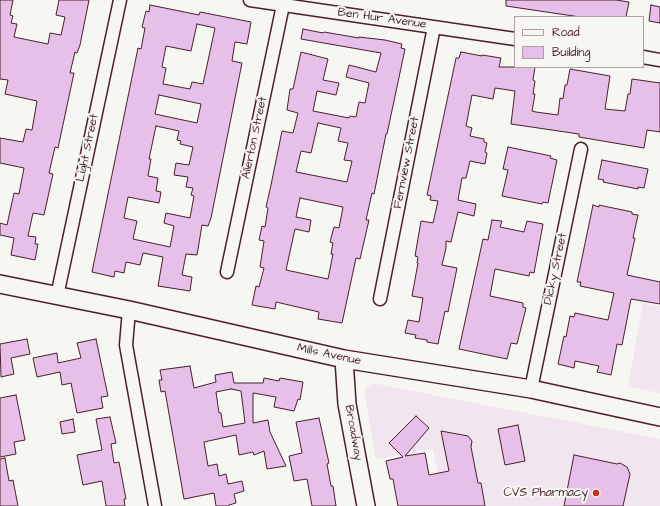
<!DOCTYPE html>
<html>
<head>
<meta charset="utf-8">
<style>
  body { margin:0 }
  #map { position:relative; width:660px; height:506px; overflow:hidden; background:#f6f6f2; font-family:"Architects Daughter",sans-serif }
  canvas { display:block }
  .legend { position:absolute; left:514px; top:16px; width:130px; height:52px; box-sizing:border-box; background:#f6f6f2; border:1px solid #b1a0a2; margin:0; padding:5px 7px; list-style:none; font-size:12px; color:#4a1f2b }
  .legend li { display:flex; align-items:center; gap:8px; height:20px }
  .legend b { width:20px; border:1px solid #b1a0a2 }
</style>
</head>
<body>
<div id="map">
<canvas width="660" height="506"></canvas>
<ul class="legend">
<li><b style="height:5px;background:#f6f6f2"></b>Road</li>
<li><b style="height:11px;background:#e6c0e9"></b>Building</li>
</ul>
</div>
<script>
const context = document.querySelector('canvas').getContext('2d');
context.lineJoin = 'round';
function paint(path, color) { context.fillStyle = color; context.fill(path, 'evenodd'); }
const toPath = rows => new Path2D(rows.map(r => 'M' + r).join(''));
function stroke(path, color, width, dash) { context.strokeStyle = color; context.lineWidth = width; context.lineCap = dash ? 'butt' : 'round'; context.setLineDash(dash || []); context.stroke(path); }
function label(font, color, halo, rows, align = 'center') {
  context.font = font + ' "Architects Daughter",sans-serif'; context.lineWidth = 4; context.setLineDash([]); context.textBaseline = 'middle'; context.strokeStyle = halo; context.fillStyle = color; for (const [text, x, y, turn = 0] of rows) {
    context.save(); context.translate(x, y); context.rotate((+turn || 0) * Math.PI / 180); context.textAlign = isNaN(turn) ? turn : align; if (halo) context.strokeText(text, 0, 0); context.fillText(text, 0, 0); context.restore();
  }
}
paint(toPath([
  [643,303,660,306,660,393,628,387],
  [372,383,660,439,660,506,444,506,433,449,376,459,364,390]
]), '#f1e6ef');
const building = toPath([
  [0,0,13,0,10,15,13,16,11,23,17,24,14,37,48,44,50,33,61,35,65,17,56,15,59,0,89,0,80,45,77,53,75,52,70,73,74,73,58,148,55,147,49,173,53,174,44,215,33,213,28,236,36,237,35,244,38,244,35,260,11,255,14,238,0,235,0,223,7,225,14,193,19,194,24,168,0,163,0,138,23,142,26,129,32,130,37,101,5,94,8,80,0,79,0,0],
  [506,0,616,0,629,2,626,17,580,17,506,6,506,0],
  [150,5,199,15,200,12,251,22,247,44,235,42,232,61,242,63,211,218,208,226,202,225,197,255,186,254,182,275,192,277,190,291,158,286,163,257,143,253,140,265,126,262,124,273,115,271,114,277,92,272,138,48,141,49,145,28,142,27,146,11,149,12,150,5],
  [197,24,215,28,203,84,192,82,190,89,163,84,166,68,162,67,166,46,191,51,197,24],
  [159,95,201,104,197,123,155,114,159,95],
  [156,126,179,131,177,140,181,141,180,144,193,147,189,165,176,163,174,175,188,177,186,187,193,188,191,195,194,196,190,218,166,213,164,223,174,226,170,247,133,239,137,221,124,218,128,197,159,203,161,192,156,191,158,178,148,176,151,159,149,159,156,126],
  [651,5,660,7,660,23,649,21,651,5],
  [303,29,323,33,324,32,359,38,359,37,385,40,402,44,401,48,405,49,387,134,386,134,374,194,372,193,366,220,369,220,360,259,356,258,342,323,318,319,319,312,276,302,275,309,252,305,256,286,259,287,264,268,260,267,264,241,259,240,262,226,265,227,268,208,266,207,271,185,282,131,293,133,298,113,287,110,290,89,293,89,301,52,328,59,323,80,339,83,336,95,317,91,313,111,349,118,350,116,356,117,359,102,365,103,369,83,346,77,349,65,376,72,381,53,301,39,303,29],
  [318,123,341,128,338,141,348,143,344,160,352,161,347,182,296,172,301,151,311,153,318,123],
  [300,198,343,207,339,228,334,227,330,242,333,243,331,254,333,254,328,279,286,270,295,229,309,232,311,220,296,217,300,198],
  [461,52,482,56,482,55,501,58,499,67,535,67,533,80,535,81,533,94,535,94,532,111,536,112,558,115,560,98,563,99,565,85,567,85,570,69,610,76,605,109,625,111,628,94,630,94,632,79,660,83,660,132,647,130,644,148,579,137,579,134,511,124,515,91,495,88,493,99,472,95,466,126,472,128,470,136,484,139,484,142,487,143,485,152,487,153,485,164,470,161,466,178,462,178,458,200,476,204,474,216,458,212,451,242,446,241,446,248,442,265,457,268,448,312,445,311,438,344,427,342,427,340,415,338,416,335,405,333,408,320,419,322,423,298,412,296,418,263,417,263,418,257,415,256,421,221,433,223,438,201,430,200,431,196,427,195,456,58,459,58,461,52],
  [508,147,551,156,550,158,557,160,548,203,543,202,542,204,502,196,508,170,503,169,508,147],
  [602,160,648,169,644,188,638,187,638,189,603,182,604,180,598,179,602,160],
  [593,205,599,207,599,205,632,212,632,214,638,215,633,238,635,238,627,275,660,282,660,304,631,299,622,345,617,344,611,375,597,372,599,366,575,361,574,368,558,364,564,336,566,337,570,316,574,317,575,313,608,320,614,293,580,286,581,282,577,282,593,205],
  [492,220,502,221,500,227,524,232,527,221,543,224,534,273,530,272,529,276,495,269,490,296,523,303,523,307,526,308,517,344,511,343,507,359,459,349,483,239,488,240,492,220],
  [27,339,30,354,11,358,14,374,1,377,0,344,27,339],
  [96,339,108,396,101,397,103,408,77,413,71,383,62,385,60,372,37,377,33,358,57,353,58,363,81,358,77,343,96,339],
  [190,366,194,388,216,382,215,375,232,372,234,383,263,383,264,378,279,381,280,378,303,382,300,400,298,399,294,411,274,407,276,397,253,393,253,423,268,420,270,432,286,466,267,469,264,451,254,455,253,452,239,455,236,435,204,442,208,466,217,464,219,476,226,474,228,484,242,481,244,491,234,494,236,503,229,505,229,506,216,506,214,493,184,499,165,391,161,392,159,380,162,380,160,370,190,366],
  [231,389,241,391,245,423,223,427,221,413,219,413,216,392,231,389],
  [16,395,25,440,14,442,16,454,0,457,0,398,16,395],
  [416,416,429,428,405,456,425,453,429,475,449,471,441,431,468,436,472,441,471,447,478,483,481,483,485,506,398,506,393,479,390,479,386,461,403,457,389,443,416,416],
  [110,417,116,443,111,444,114,463,119,462,126,499,124,499,125,506,106,506,102,481,83,485,77,455,102,450,96,419,110,417],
  [319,418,329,463,327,464,331,486,333,486,336,506,312,506,307,479,294,481,289,456,302,453,296,422,319,418],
  [73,419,75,432,62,434,60,422,73,419],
  [518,425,525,461,505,465,498,429,518,425],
  [574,455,617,464,620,463,627,467,630,474,623,506,564,506,574,455],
  [5,458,9,481,13,480,18,506,0,506,0,459,5,458]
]);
paint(building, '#e6c0e9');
stroke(building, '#4a1f2b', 1);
const street = toPath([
  [250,0,515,39],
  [643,57,660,60],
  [227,272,283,5],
  [57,296,120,0],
  [380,299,434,27],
  [129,310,126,345,155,506],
  [531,389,581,149]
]);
const secondary = toPath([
  [0,284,129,310,344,359,531,389,660,417],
  [344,359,347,404,366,506]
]);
stroke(street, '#4a1f2b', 15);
stroke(secondary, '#4a1f2b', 20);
stroke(street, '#f6f6f2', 12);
stroke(secondary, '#f6f6f2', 17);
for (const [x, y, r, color] of [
  [596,493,4,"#c8321e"]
]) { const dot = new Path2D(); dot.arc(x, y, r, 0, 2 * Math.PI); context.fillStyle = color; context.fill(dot); stroke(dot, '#f6f6f2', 1.5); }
label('12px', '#4a1f2b', '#f6f6f2', [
  ["Ben Hur Avenue",382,19,8],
  ["Allerton Street",255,138,-78],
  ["Light Street",88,148,-78],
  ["Fernview Street",407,163,-79],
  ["Dicky Street",556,269,-78],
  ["Mills Avenue",329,355,12],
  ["Broadway",353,433,80]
]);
label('12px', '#4a1f2b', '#f6f6f2', [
  ["CVS Pharmacy",588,493]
], 'right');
</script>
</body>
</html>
